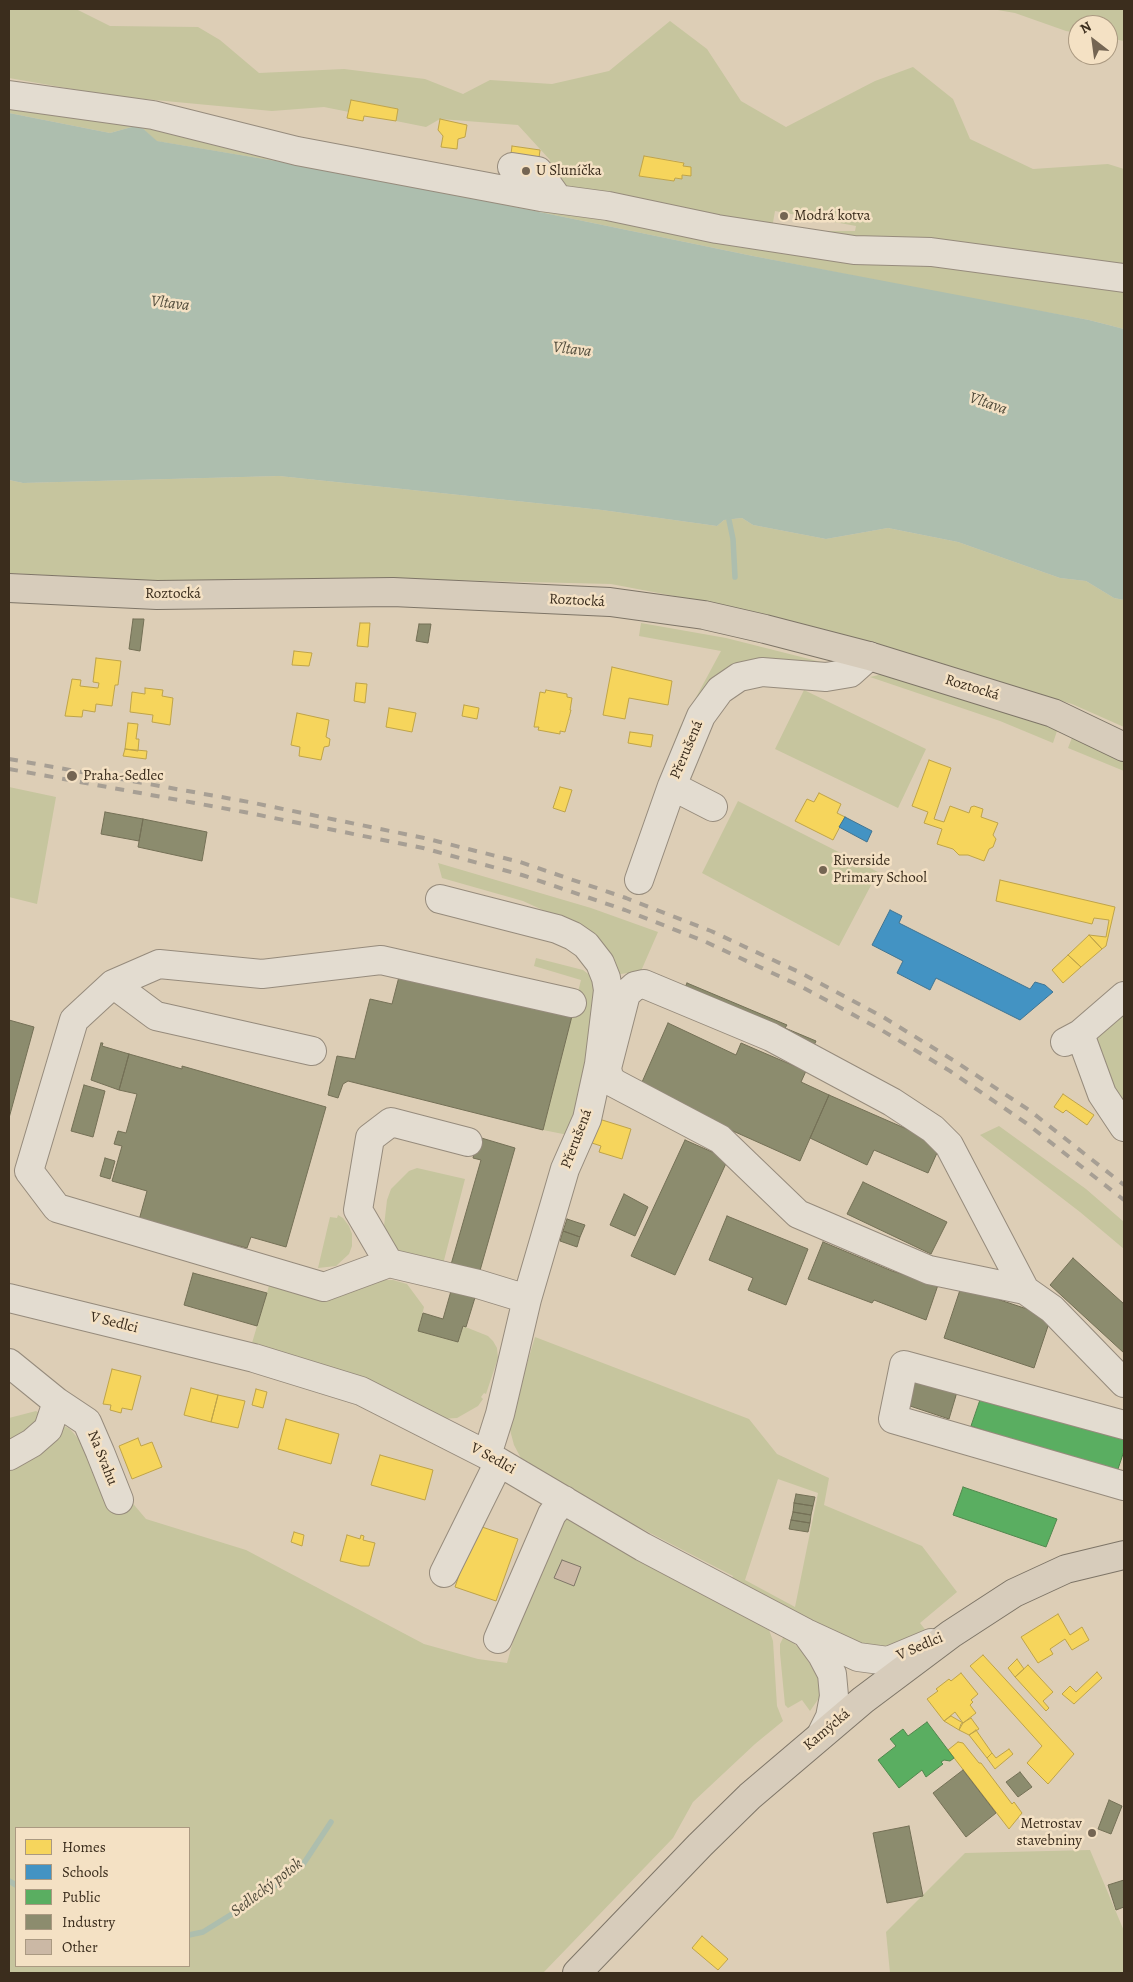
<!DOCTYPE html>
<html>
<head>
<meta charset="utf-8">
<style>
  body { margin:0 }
  #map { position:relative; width:1133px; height:1982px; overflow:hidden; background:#ddceb6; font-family:Alegreya,serif }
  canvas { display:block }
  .frame { position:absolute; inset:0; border:10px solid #3b2d1d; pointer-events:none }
  .legend { position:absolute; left:15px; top:1827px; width:175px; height:140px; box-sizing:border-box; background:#f4e1c4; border:1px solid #aa9981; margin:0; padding:6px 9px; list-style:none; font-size:15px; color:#3b2d1d }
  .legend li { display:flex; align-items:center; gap:10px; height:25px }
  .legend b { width:25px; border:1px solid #aa9981 }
  .north { position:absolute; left:1068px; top:15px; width:50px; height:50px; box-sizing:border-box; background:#f4e1c4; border:1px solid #aa9981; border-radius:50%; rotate:330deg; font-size:14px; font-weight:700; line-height:20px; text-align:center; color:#3b2d1d }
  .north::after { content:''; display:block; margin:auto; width:18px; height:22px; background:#746553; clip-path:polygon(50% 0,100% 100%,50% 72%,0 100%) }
</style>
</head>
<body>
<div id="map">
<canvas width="1133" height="1982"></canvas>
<div class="frame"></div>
<ul class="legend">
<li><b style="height:14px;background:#f6d55c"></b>Homes</li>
<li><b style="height:14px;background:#4393c3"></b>Schools</li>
<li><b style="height:14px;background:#5aae61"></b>Public</li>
<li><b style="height:14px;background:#8c8c6e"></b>Industry</li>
<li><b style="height:14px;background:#cbb8a5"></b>Other</li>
</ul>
<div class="north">N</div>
</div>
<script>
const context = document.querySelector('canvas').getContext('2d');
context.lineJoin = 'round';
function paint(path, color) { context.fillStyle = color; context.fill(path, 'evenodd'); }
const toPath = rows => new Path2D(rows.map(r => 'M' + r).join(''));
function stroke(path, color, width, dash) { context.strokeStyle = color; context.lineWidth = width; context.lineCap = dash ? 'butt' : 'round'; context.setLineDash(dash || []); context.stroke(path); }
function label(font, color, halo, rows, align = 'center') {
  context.font = font + ' Alegreya,serif'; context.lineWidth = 5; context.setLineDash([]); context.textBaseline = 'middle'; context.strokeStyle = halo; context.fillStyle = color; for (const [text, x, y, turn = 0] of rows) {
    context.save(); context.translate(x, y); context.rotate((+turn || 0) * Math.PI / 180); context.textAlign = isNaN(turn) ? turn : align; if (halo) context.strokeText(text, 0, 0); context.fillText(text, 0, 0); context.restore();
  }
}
paint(toPath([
  [9,9,76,9,110,26,198,27,220,40,259,73,344,69,425,79,463,94,490,80,552,84,609,71,670,21,707,49,741,101,786,127,875,81,913,67,953,99,970,139,1033,169,1108,164,1124,169,1124,274,806,231,855,231,856,226,775,211,771,234,569,194,547,174,550,160,518,125,440,119,426,127,396,121,398,109,352,100,349,112,324,107,272,111,112,96,9,78],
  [644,156,684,162,683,166,691,168,690,176,682,175,682,179,675,178,674,181,639,176],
  [992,9,1124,9,1124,41,1108,38,1108,25,1078,25,1078,33,1066,31,1015,13],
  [9,105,146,119,273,151,1124,283,1124,329,1089,320,962,297,753,256,365,176,156,141,139,125,110,133,9,113],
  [279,476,602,510,717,526,724,520,742,518,753,525,826,539,888,528,958,542,1060,578,1086,581,1114,598,1124,600,1124,727,1072,704,779,618,732,607,611,584,362,578,178,582,9,573,9,480,23,483],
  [641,623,726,638,829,664,736,663,728,667,718,678,628,872,679,729,721,651,639,636],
  [887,673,1058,728,1053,743,1000,721,870,677],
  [804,690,926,749,898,808,775,749],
  [1073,735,1124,759,1124,771,1068,748],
  [9,787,56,797,37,904,9,897],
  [738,801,878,872,839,946,702,873],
  [438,863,591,908,658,932,641,971,614,975,550,920,547,912,523,901,442,878],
  [536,958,583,970,600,983,593,1059,568,1135,543,1130,581,980,534,966],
  [1124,1010,1124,1112,1117,1107,1094,1037],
  [999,1126,1086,1189,1124,1222,1124,1249,1080,1212,980,1135],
  [417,1168,465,1179,442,1268,402,1255,387,1235,384,1226,387,1200,391,1189,409,1171],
  [338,1215,343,1218,349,1226,352,1234,352,1246,349,1254,336,1266,318,1268,330,1217,337,1218],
  [271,1279,347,1289,383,1280,393,1280,407,1284,424,1307,418,1331,458,1342,463,1326,488,1336,493,1341,497,1348,498,1358,486,1394,484,1393,481,1397,483,1399,478,1406,457,1418,440,1419,334,1370,252,1343],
  [535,1337,749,1419,777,1454,829,1478,824,1505,922,1546,957,1592,920,1623,927,1632,915,1642,871,1651,731,1580,733,1576,542,1477,524,1464,514,1445,510,1430,513,1410],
  [778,1479,818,1493,795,1607,745,1580],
  [36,1411,70,1429,146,1519,246,1550,424,1644,478,1659,507,1663,532,1574,565,1516,768,1627,773,1641,777,1706,783,1721,755,1744,693,1802,673,1838,543,1973,9,1973,9,1418],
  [16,1828,189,1828,189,1966,16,1966],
  [783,1638,788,1638,803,1652,819,1680,819,1698,810,1711,802,1700,788,1708,785,1705,780,1653,780,1644],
  [1090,1850,1124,1931,1124,1973,890,1973,886,1932,965,1853]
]), '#c6c59e');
paint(toPath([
  [9,113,110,133,139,125,157,141,365,176,753,256,1089,320,1124,329,1124,600,1114,598,1086,581,1060,578,958,542,888,528,826,539,753,525,742,518,724,520,717,526,602,510,279,476,23,483,9,480]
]), '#adbeae');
const homes = toPath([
  [351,100,398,109,396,121,364,116,363,121,347,118,351,100],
  [440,119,467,125,465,137,458,139,457,149,441,147,443,136,438,130,440,119],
  [512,146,540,150,538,166,510,162,512,146],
  [644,156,684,163,683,166,691,167,691,176,682,175,682,179,675,178,674,181,639,176,644,156],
  [360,623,370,623,368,647,357,646,360,623],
  [294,651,312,653,309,666,292,665,294,651],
  [96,658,121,661,118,685,115,685,112,706,96,704,95,712,83,710,82,717,65,716,72,679,81,680,80,686,98,688,99,683,93,682,96,658],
  [612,667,672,681,668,705,629,698,625,719,603,715,612,667],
  [356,683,367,684,365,703,354,701,356,683],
  [145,688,163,690,162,696,173,698,170,725,152,722,153,715,130,712,132,692,145,694,145,688],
  [546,690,567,694,567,697,572,698,570,710,571,710,565,732,560,731,560,734,538,730,539,727,534,727,540,692,545,693,546,690],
  [464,705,479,708,477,719,462,716,464,705],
  [389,708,416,713,412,732,386,727,389,708],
  [297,713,329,720,326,737,330,739,329,746,324,747,321,760,299,756,300,747,291,745,297,713],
  [128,723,138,724,136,739,139,739,138,751,125,749,128,723],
  [630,732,653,735,651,747,628,743,630,732],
  [125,749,147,751,146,759,123,756,125,749],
  [929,760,951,768,934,819,944,822,950,806,969,813,971,807,974,806,983,809,981,817,998,823,993,835,996,839,993,847,989,849,984,861,968,855,959,855,953,849,937,844,942,829,924,823,928,812,912,806,929,760],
  [560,787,572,790,565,812,553,808,560,787],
  [819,793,841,804,837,813,845,817,833,840,795,821,807,799,814,802,819,793],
  [1000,880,1115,907,1106,946,1102,949,1089,935,1106,937,1109,920,1094,918,1092,924,996,901,1000,880],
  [1089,935,1102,949,1081,967,1068,955,1089,935],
  [1068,955,1081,967,1063,983,1052,970,1068,955],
  [1063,1094,1094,1115,1087,1125,1066,1110,1063,1113,1054,1107,1063,1094],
  [599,1119,631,1129,622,1159,599,1152,601,1146,592,1143,599,1119],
  [112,1369,141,1376,132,1410,122,1408,121,1413,110,1410,111,1405,103,1404,112,1369],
  [191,1388,218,1395,211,1422,184,1415,191,1388],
  [256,1389,267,1392,263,1408,252,1405,256,1389],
  [218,1395,245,1401,238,1428,211,1422,218,1395],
  [286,1419,339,1434,331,1464,278,1449,286,1419],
  [138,1438,141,1446,152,1442,162,1467,132,1479,119,1446,138,1438],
  [380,1455,433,1470,425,1500,371,1485,380,1455],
  [476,1525,518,1539,496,1601,455,1587,476,1525],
  [294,1532,304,1535,302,1546,291,1542,294,1532],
  [347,1535,360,1539,361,1535,364,1536,363,1540,375,1543,369,1566,361,1566,340,1561,347,1535],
  [1058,1614,1070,1635,1082,1627,1089,1640,1072,1650,1065,1639,1050,1649,1053,1654,1038,1663,1021,1637,1058,1614],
  [983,1655,1074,1754,1048,1784,1027,1763,1042,1746,970,1666,983,1655],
  [1017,1659,1024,1669,1015,1677,1008,1668,1017,1659],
  [1028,1665,1053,1692,1043,1701,1049,1708,1046,1711,1015,1677,1028,1665],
  [1097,1672,1102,1678,1074,1704,1062,1694,1070,1686,1076,1692,1097,1672],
  [961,1673,978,1694,971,1700,973,1702,970,1705,976,1713,963,1723,955,1712,944,1721,927,1699,938,1691,936,1689,949,1679,951,1681,961,1673],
  [951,1716,963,1723,959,1730,944,1721,951,1716],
  [971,1718,979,1729,969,1735,959,1730,961,1724,971,1718],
  [976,1730,992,1753,987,1758,969,1735,976,1730],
  [958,1742,963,1743,979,1763,981,1763,1012,1804,1014,1802,1022,1813,1009,1829,948,1750,958,1742],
  [1009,1749,1013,1754,995,1769,987,1758,992,1753,996,1758,1009,1749],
  [702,1936,728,1959,718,1970,692,1948,702,1936]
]);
paint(homes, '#f6d55c');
stroke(homes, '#bea349', 1);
const schools = toPath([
  [845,817,872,831,867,842,839,827,845,817],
  [890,910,902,916,899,923,1030,989,1035,982,1045,985,1053,992,1020,1020,936,978,930,990,897,973,903,961,872,945,890,910]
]);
paint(schools, '#4393c3');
stroke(schools, '#417491', 1);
const public = toPath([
  [983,1391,1124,1439,1124,1451,1116,1475,971,1426,983,1391],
  [963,1487,1057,1519,1046,1547,953,1515,963,1487],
  [927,1722,954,1758,950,1761,944,1760,941,1762,943,1764,926,1777,922,1770,899,1788,878,1760,896,1746,890,1739,903,1729,908,1736,927,1722]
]);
paint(public, '#5aae61');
stroke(public, '#51874d', 1);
const industry = toPath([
  [133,619,144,619,140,651,129,649,133,619],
  [419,624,431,624,428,643,416,641,419,624],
  [105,812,143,819,139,841,101,834,105,812],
  [143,819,207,832,202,861,138,847,143,819],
  [401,969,573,1012,543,1130,348,1081,343,1084,338,1098,328,1095,337,1056,355,1059,370,999,392,1004,401,969],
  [687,983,787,1025,785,1028,816,1041,811,1052,681,997,687,983],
  [9,1020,34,1027,9,1118,9,1020],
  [668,1023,736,1055,741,1043,806,1071,801,1082,829,1095,800,1161,639,1089,668,1023],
  [101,1043,103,1043,102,1046,129,1054,119,1090,91,1080,101,1043],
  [129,1054,182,1069,182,1066,326,1107,286,1247,251,1237,247,1248,139,1220,147,1191,112,1181,122,1146,114,1144,118,1131,126,1133,137,1094,119,1090,129,1054],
  [84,1085,105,1091,93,1137,71,1131,84,1085],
  [829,1095,941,1144,928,1173,874,1150,867,1165,810,1138,829,1095],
  [478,1137,515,1148,479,1274,450,1268,481,1160,473,1158,478,1137],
  [685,1140,728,1159,675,1275,631,1256,685,1140],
  [105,1158,115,1161,110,1179,100,1176,105,1158],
  [863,1182,947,1222,931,1254,847,1214,863,1182],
  [624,1194,648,1207,635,1236,610,1225,624,1194],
  [727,1216,808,1249,786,1305,748,1290,753,1278,709,1260,727,1216],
  [567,1219,585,1225,580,1237,563,1231,567,1219],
  [563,1231,580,1237,577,1247,560,1241,563,1231],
  [823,1242,892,1271,938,1285,926,1320,874,1300,872,1303,808,1279,823,1242],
  [1073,1258,1124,1304,1124,1353,1050,1285,1073,1258],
  [193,1273,267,1293,257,1326,184,1305,193,1273],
  [453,1284,477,1291,466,1327,463,1326,458,1342,418,1331,423,1313,443,1319,453,1284],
  [961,1287,1051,1317,1034,1368,944,1338,961,1287],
  [916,1378,957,1392,949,1419,907,1405,916,1378],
  [796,1494,815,1497,813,1506,794,1503,796,1494],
  [794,1503,813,1506,811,1515,793,1512,794,1503],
  [793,1512,811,1515,810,1523,791,1520,793,1512],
  [791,1520,810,1523,808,1532,789,1529,791,1520],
  [963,1770,996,1813,966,1837,933,1793,963,1770],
  [1020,1772,1032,1787,1018,1797,1006,1782,1020,1772],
  [1109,1800,1122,1806,1111,1834,1098,1829,1109,1800],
  [909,1826,923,1896,887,1903,873,1833,909,1826],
  [1124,1880,1124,1907,1116,1910,1108,1885,1124,1880]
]);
paint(industry, '#8c8c6e');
stroke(industry, '#747056', 1);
stroke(toPath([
  [729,520,733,539,735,577],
  [9,1881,16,1885],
  [189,1935,203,1932,261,1896,302,1866,331,1822]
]), '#adbeae', 5.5);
const building = toPath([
  [562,1560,581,1567,574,1586,554,1578,562,1560]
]);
paint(building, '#cbb8a5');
stroke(building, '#7e7567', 1);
const minor = toPath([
  [9,95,153,115,297,151,541,197,608,206,717,229,854,250,931,252,1124,278],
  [512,167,538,171,558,199],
  [672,786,713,807],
  [639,880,672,786,701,716,720,690,739,677,762,672,826,677,850,673,869,656],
  [440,899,557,929,573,936,586,945,600,963,606,978,608,990,599,1064,587,1119,565,1169,527,1299,500,1414,487,1455],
  [113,984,156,1016,312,1051],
  [1080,1034,1102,1094,1124,1127],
  [1065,1042,1080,1034,1124,996],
  [389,1263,358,1210,370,1138,391,1122,468,1142],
  [1025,1290,949,1145,933,1129,892,1102,771,1037,644,984,635,986,626,994,607,1068,609,1077,614,1083,720,1139,798,1214,929,1270,1025,1290,1052,1309,1124,1383],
  [9,1298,254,1358,361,1391,487,1455,643,1547,806,1633,858,1657,888,1661,931,1643],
  [527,1299,478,1284,389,1263,324,1287,57,1208,29,1171,74,1020,113,984,159,964,262,974,381,960,572,1003],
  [9,1363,57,1402,87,1422,100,1452,119,1500],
  [1124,1425,904,1365,893,1419,1124,1486],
  [9,1456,32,1443,48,1429,57,1402],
  [444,1573,499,1462],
  [806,1633,822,1655,832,1674,834,1696,830,1717,821,1735],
  [498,1639,552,1514,564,1500]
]);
const major = toPath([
  [9,588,157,595,393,592,610,602,704,615,765,629,869,656,1053,713,1124,747],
  [577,1973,700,1845,750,1796,863,1700,951,1634,1014,1593,1066,1569,1124,1555]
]);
stroke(minor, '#968b7c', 30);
stroke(major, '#7e7567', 30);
stroke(minor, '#e3dcd0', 28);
stroke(major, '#d7ccbb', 28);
stroke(toPath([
  [9,759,249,802,424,838,520,862,626,898,711,931,801,973,883,1017,953,1060,1029,1110,1124,1185],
  [9,769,244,812,423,848,522,875,625,910,706,942,798,985,878,1028,950,1071,1026,1123,1124,1200]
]), '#a79f94', 4, [9, 9]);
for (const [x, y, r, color] of [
  [526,171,5,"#746553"],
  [784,216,5,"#746553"],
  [72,776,6,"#746553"],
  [823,870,5,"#746553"],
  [1092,1833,5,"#746553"]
]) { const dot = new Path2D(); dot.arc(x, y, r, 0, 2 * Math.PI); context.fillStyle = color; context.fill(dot); stroke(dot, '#f4e1c4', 2); }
label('15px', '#3b2d1d', '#f4e1c4', [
  ["U Sluníčka",536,171],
  ["Modrá kotva",794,216],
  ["Praha-Sedlec",83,776],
  ["Riverside",833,861],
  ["Primary School",833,878],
  ["Metrostav",1082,1824,"right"],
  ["stavebniny",1082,1841,"right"]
], 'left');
label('15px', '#3b2d1d', '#f4e1c4', [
  ["Roztocká",173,594],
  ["Roztocká",577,601,3],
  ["Roztocká",972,688,17],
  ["Přerušená",687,750,-67],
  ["Přerušená",577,1139,-69],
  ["V Sedlci",114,1323,14],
  ["Na Svahu",102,1458,68],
  ["V Sedlci",493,1459,29],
  ["V Sedlci",920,1647,-23],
  ["Kamýcká",827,1730,-40]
]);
label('italic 16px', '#4e4939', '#f4e1c4', [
  ["Vltava",170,304,7],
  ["Vltava",572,350,7],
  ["Vltava",988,404,19],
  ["Sedlecký potok",267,1888,-37]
]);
</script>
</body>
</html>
